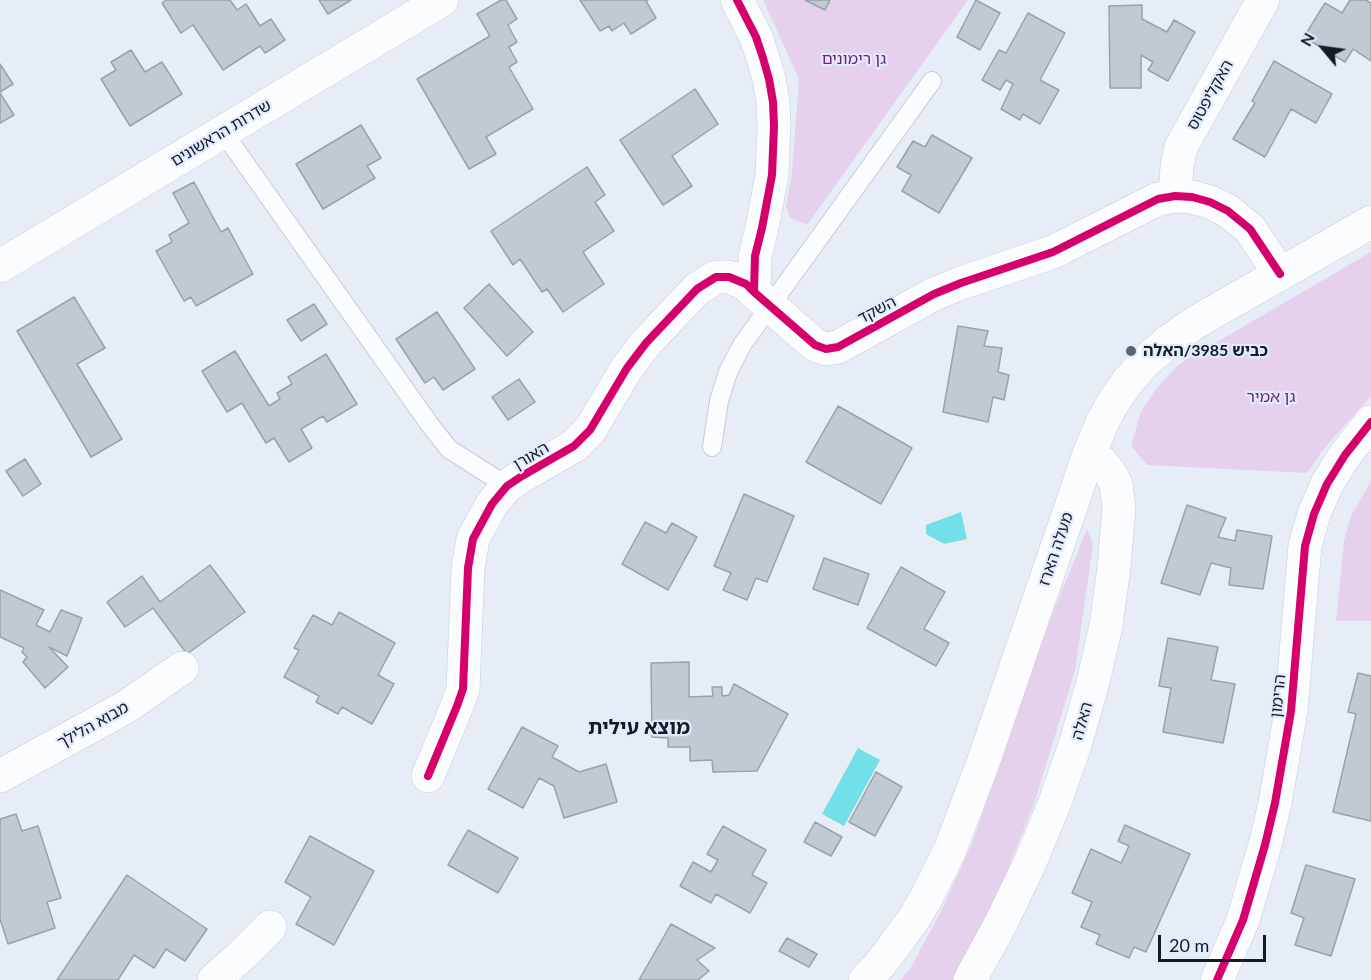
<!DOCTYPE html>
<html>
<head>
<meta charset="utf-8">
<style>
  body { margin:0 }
  #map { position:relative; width:1371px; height:980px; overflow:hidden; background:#e7edf7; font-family:Lato,sans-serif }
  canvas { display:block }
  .north { position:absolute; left:1293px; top:18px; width:60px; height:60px; -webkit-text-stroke:4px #e1ebfd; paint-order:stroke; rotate:299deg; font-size:16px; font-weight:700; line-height:24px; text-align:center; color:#151b25 }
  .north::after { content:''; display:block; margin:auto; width:21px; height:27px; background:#151b25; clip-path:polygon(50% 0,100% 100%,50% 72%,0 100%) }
  .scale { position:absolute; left:1158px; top:935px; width:108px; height:27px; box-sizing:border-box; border:3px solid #151b25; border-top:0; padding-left:8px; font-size:18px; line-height:21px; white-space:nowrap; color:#151b25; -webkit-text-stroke:4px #e1ebfd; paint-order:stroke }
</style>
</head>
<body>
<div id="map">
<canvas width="1371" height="980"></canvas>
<div class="north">N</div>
<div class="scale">20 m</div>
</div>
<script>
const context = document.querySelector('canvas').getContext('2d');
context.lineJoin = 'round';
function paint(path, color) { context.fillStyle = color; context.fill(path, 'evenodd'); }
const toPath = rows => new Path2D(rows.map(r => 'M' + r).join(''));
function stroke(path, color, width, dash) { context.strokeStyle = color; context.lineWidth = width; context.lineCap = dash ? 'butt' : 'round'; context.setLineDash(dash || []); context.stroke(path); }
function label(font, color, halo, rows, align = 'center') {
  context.font = font + ' Lato,"Noto Sans Hebrew",sans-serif'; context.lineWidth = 4.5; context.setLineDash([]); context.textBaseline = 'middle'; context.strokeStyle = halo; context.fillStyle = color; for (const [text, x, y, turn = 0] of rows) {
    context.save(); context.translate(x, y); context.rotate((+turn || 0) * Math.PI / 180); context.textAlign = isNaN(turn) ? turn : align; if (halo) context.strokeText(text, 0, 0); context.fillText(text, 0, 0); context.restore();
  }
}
paint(toPath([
  [763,0,968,0,807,225,790,218,786,207,792,173,799,79],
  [1371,252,1371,396,1327,445,1307,473,1147,465,1131,446,1141,411,1156,389,1179,364],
  [1371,481,1371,621,1336,621,1344,541,1351,516],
  [1087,529,1093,544,1075,671,1033,807,988,917,954,980,900,980,910,969,940,913,972,844,1039,647]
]), '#e5d1ee');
paint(toPath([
  [961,512,967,539,944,544,926,534,926,525],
  [858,748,880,760,844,826,822,814]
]), '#71e0e8');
const building = toPath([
  [166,0,230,0,237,10,246,4,260,26,271,19,285,40,265,53,260,46,223,70,193,25,181,33,162,3,166,0],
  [319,0,351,0,328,14,319,0],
  [501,0,506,0,517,19,508,25,517,42,509,47,517,62,509,67,533,109,486,137,496,154,469,169,417,79,490,36,477,14,501,0],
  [580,0,648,0,646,1,656,18,631,34,624,23,612,31,609,26,600,31,580,0],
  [805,0,830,0,825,10,805,0],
  [976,0,1000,13,980,50,957,37,976,0],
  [1350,0,1366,0,1371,3,1371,61,1353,49,1345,62,1304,37,1325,3,1342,13,1350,0],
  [1142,5,1142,19,1167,32,1174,20,1195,32,1168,81,1148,70,1153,62,1141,55,1141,88,1110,88,1109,6,1142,5],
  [1028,13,1065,33,1040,80,1059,90,1040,124,1023,114,1020,120,1001,109,1013,84,1006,80,1000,90,982,80,999,50,1006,53,1028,13],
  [131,50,145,72,162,62,182,94,130,126,101,79,116,70,111,62,131,50],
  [1274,61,1332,94,1316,123,1291,109,1265,157,1233,139,1255,103,1252,101,1274,61],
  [0,64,13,84,0,92,0,64],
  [695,89,718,124,672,156,692,186,663,205,620,140,695,89],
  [0,93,14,115,0,123,0,93],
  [361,125,381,158,367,166,375,178,323,209,296,164,361,125],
  [932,135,972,158,939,213,902,191,911,175,897,167,913,141,925,147,932,135],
  [587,167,605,195,595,202,614,231,583,252,604,284,563,312,547,289,542,292,520,259,513,265,491,231,587,167],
  [194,182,221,232,228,228,253,274,196,306,191,297,184,301,156,251,172,242,169,235,189,223,173,193,194,182],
  [489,284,533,332,507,356,464,308,489,284],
  [74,297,105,348,77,364,122,439,91,457,17,331,74,297],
  [314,304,327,324,301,341,287,320,314,304],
  [437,312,475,369,443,390,434,377,425,383,396,339,437,312],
  [958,326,988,331,984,346,1002,348,998,372,1009,375,1004,400,993,397,988,422,943,412,958,326],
  [235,351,269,406,280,399,277,393,292,384,288,377,326,354,357,404,327,422,323,416,301,429,312,448,289,462,274,438,266,443,242,403,227,412,202,371,235,351],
  [519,379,535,402,508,420,492,397,519,379],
  [838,406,912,448,881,504,806,462,838,406],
  [25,459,41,484,23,496,6,471,25,459],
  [744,494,794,516,767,582,756,578,747,600,723,590,731,573,714,566,744,494],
  [1187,505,1226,518,1218,537,1235,541,1237,530,1272,536,1263,589,1229,585,1231,568,1211,563,1200,595,1161,583,1187,505],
  [645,522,666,533,672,523,697,537,668,590,622,564,645,522],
  [824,558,869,574,858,605,813,589,824,558],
  [210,565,245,612,187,654,153,608,125,627,107,602,142,576,160,602,210,565],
  [901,567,945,592,924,629,949,643,936,666,867,628,901,567],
  [0,590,44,610,36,625,50,632,61,610,82,618,67,656,49,647,68,667,45,688,23,662,27,657,22,652,24,648,0,637,0,590],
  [339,612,395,643,378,675,394,684,372,724,342,707,338,714,316,702,319,696,284,677,299,650,294,648,313,615,332,625,339,612],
  [1168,638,1218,647,1211,680,1235,684,1223,743,1163,732,1171,688,1159,686,1168,638],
  [689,662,689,697,713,696,712,687,722,687,722,696,729,695,734,684,788,714,757,771,713,772,712,760,690,761,690,747,668,747,668,738,652,737,651,663,689,662],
  [1358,673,1371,676,1371,821,1333,812,1356,714,1348,712,1358,673],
  [522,727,558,746,552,757,579,772,606,764,617,802,564,818,554,786,539,778,523,808,488,789,522,727],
  [876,772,902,787,875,836,849,822,876,772],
  [16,814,22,831,38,826,61,898,47,902,55,928,8,944,0,919,0,819,16,814],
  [815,822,842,837,831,856,804,842,815,822],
  [1125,825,1190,854,1146,952,1134,947,1129,958,1096,944,1100,935,1081,927,1092,902,1072,893,1091,849,1121,863,1129,846,1118,841,1125,825],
  [723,826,766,850,752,875,767,883,750,913,716,894,711,903,680,886,693,862,711,872,718,860,707,854,723,826],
  [468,830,518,858,498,893,448,865,468,830],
  [310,836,374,871,334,945,296,924,311,897,285,882,310,836],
  [1306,865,1355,879,1331,956,1295,945,1304,918,1291,913,1306,865],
  [127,875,207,929,185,961,166,949,154,968,134,955,118,980,57,980,127,875],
  [671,924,715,948,697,960,709,971,698,980,639,980,671,924],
  [787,938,817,954,809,967,779,951,787,938]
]);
paint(building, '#c1cad2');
stroke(building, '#99a2a9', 1.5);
const lane = toPath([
  [223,132,430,425,449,449,507,486],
  [712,447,719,401,728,372,742,345,932,81]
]);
const street = toPath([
  [737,0,756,37,763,58,769,79,773,102,774,126,772,175,762,228,755,256,754,292,815,345,826,349,838,347,934,294,961,283,1053,252,1158,199,1175,196,1192,197,1210,202,1228,211,1250,229,1280,274],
  [1175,196,1177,166,1181,147,1263,0],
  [0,266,442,0],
  [0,776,126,707,182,668],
  [428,776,457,706,463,689,468,568,473,539,492,504,507,486,522,476,574,446,590,430,627,368,646,343,697,289,716,277,729,277,746,284,754,292],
  [214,980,242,955,270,927],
  [970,980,1000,925,1029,865,1054,805,1075,745,1092,686,1106,626,1114,567,1119,508,1116,484,1110,473,1102,463,1089,454],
  [1217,980,1243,920,1265,845,1275,803,1291,711,1305,546,1314,514,1327,484,1345,455,1371,422]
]);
const secondary = toPath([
  [865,980,882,962,913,920,926,898,950,850,984,760,1089,454,1103,421,1114,401,1128,381,1146,361,1169,341,1196,322,1371,222]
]);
stroke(lane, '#c5cbd5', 20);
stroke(street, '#c5cbd5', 34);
stroke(secondary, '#c5cbd5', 34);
stroke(lane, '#fbfcfe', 18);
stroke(street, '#fbfcfe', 33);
stroke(secondary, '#fbfcfe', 33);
stroke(toPath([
  [737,0,756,37,763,58,769,79,773,102,774,126,772,175,762,228,755,256,754,292,815,345,826,349,838,347,934,294,961,283,1053,252,1158,199,1175,196,1192,197,1210,202,1228,211,1250,229,1280,274],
  [428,776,457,706,463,689,468,568,473,539,492,504,507,486,522,476,574,446,590,430,627,368,646,343,697,289,716,277,729,277,746,284,754,292],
  [1217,980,1243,920,1265,845,1275,803,1291,711,1305,546,1314,514,1327,484,1345,455,1371,422]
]), '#d6006c', 8);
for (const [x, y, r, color] of [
  [1131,351,6,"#5e646e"]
]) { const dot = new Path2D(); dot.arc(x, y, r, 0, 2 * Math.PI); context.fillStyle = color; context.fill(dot); stroke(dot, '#e1ebfd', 2); }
label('16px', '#722178', '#e1ebfd', [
  ["גן רימונים",854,59],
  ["גן אמיר",1271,397]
]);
label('16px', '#151b25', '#e1ebfd', [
  ["האקליפטוס",1210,95,-61],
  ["שדרות הראשונים",221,133,-31],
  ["השקד",877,310,-28],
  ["האורן",531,456,-31],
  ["מעלה הארז",1056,549,-71],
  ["הרימון",1278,696,-84],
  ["האלה",1082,721,-74],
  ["מבוא הלילך",93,725,-29]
]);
label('bold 16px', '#151b25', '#e1ebfd', [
  ["כביש 3985/האלה",1143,351]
], 'left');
label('bold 20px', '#151b25', '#e1ebfd', [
  ["מוצא עילית",639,728]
]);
</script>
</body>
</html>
